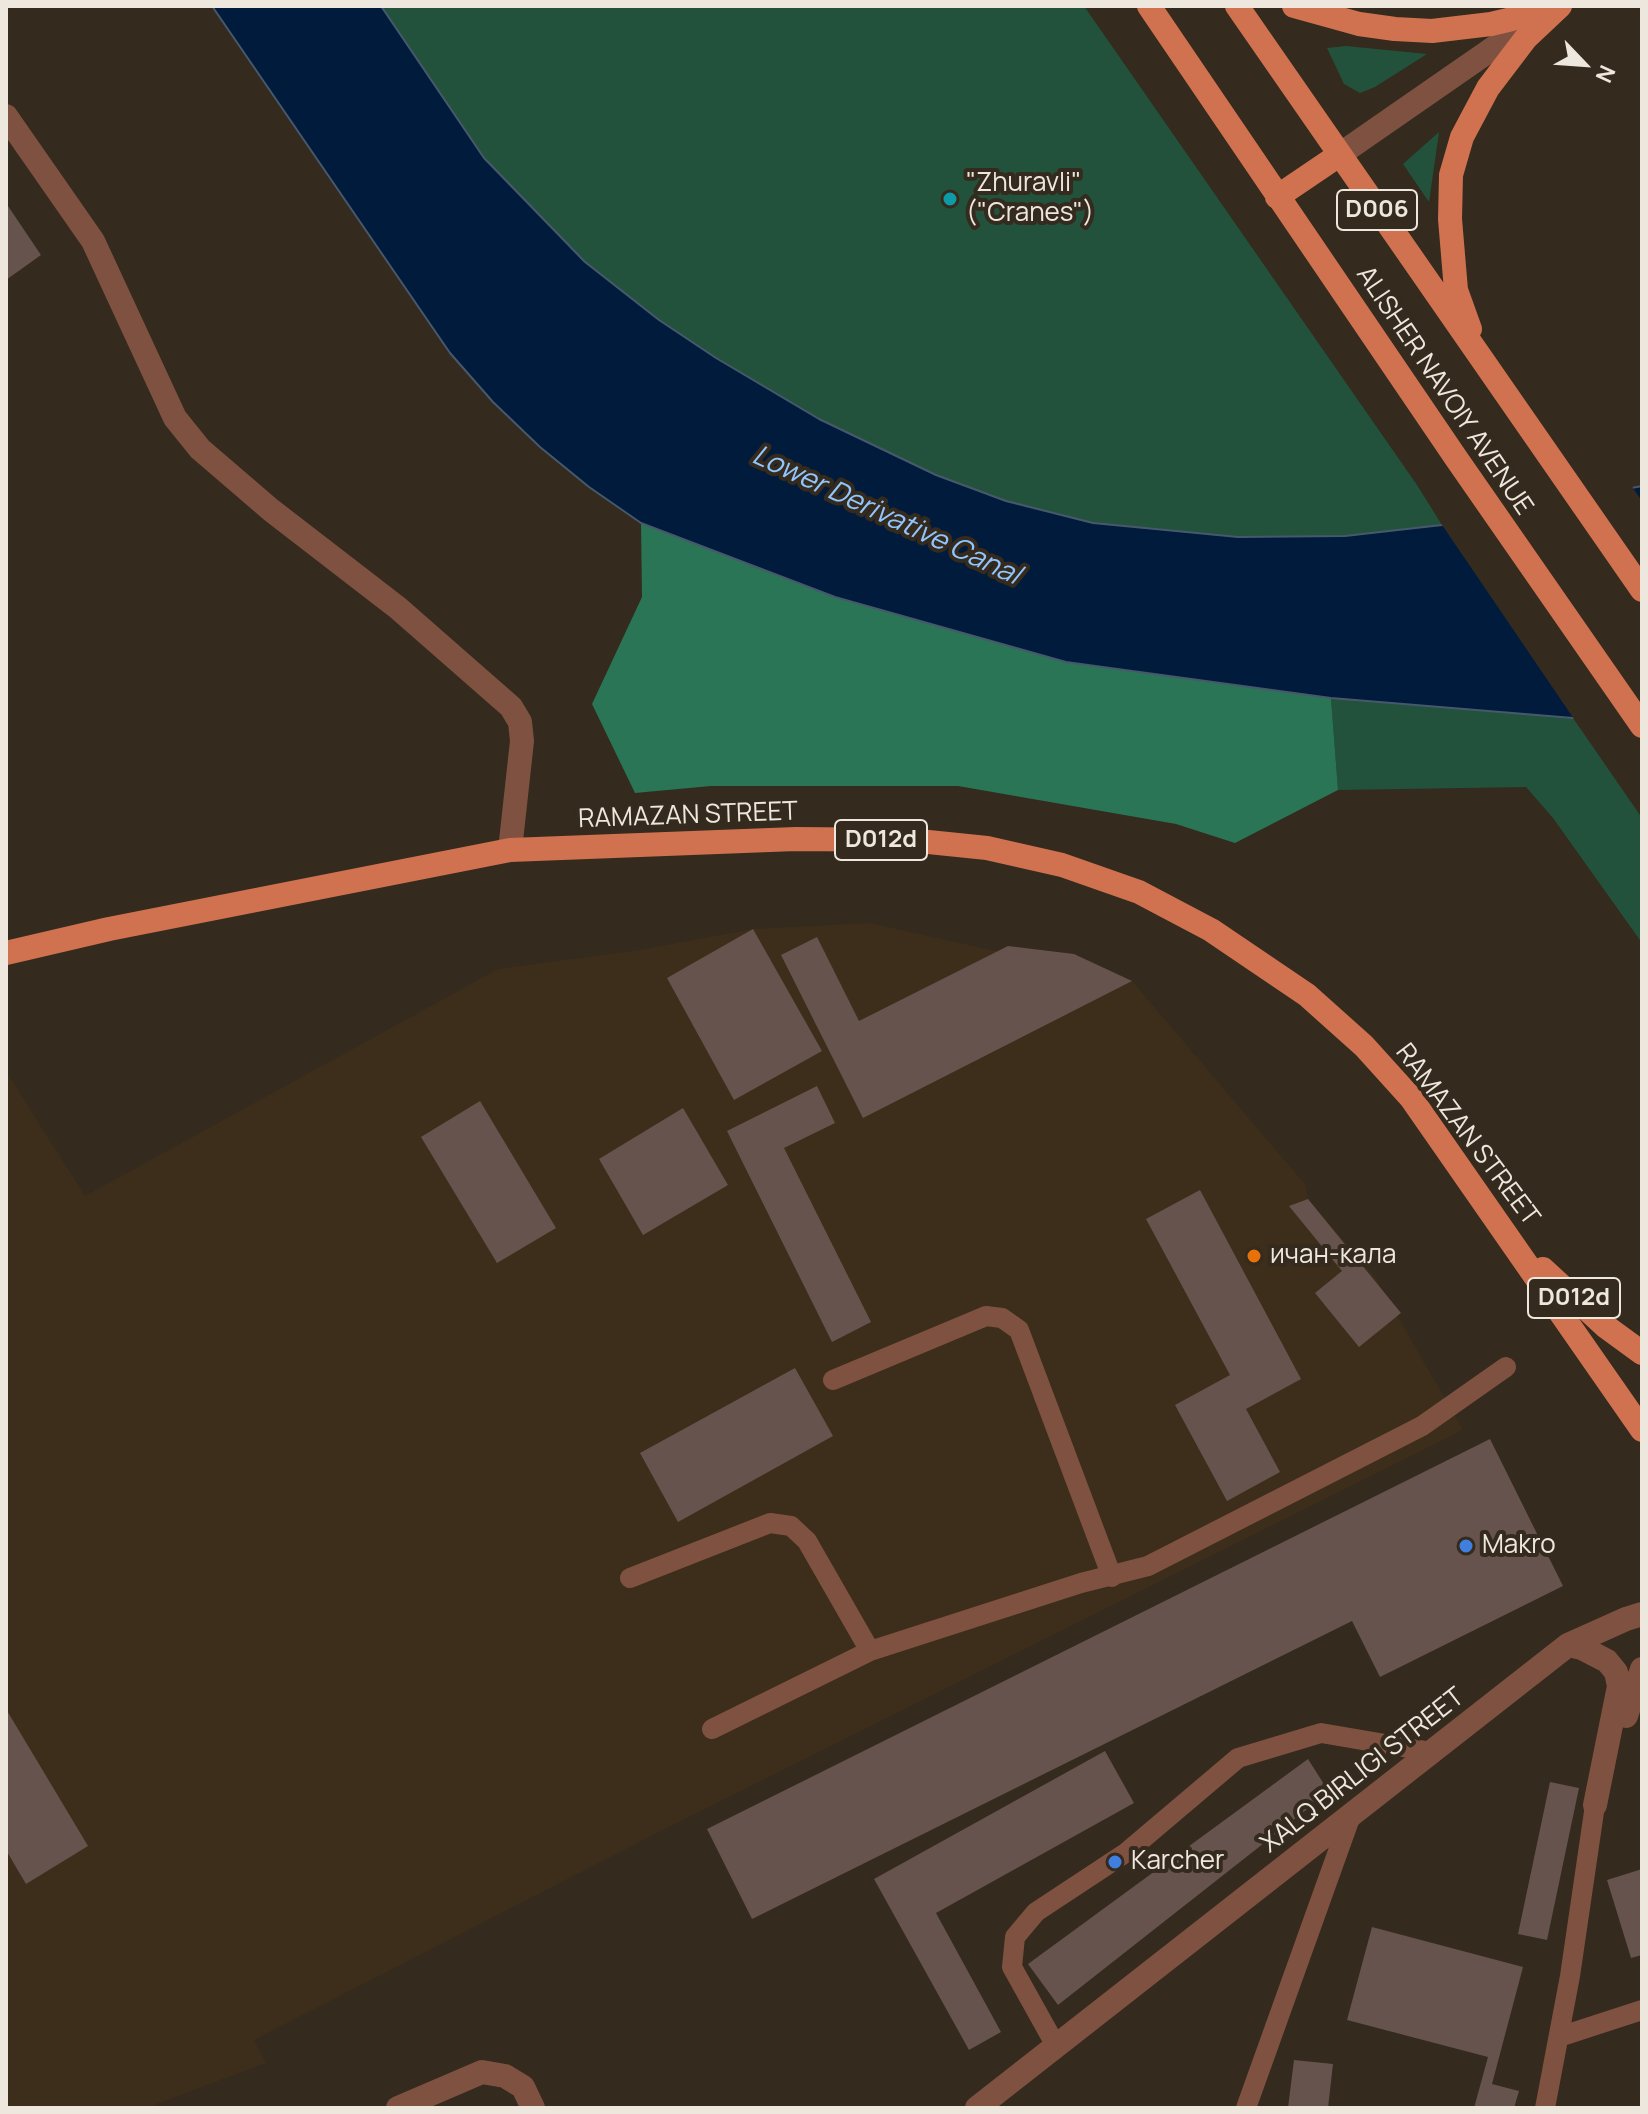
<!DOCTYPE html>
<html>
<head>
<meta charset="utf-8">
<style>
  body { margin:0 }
  #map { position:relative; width:1648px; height:2114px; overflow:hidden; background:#342a1d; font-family:Manrope,sans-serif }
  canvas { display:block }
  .frame { position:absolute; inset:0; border:8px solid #eee7de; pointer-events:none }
  .north { position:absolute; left:1544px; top:24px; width:80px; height:80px; -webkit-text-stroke:6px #342a1d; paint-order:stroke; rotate:115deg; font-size:22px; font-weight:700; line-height:32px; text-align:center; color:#eee7de }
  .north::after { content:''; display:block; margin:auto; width:28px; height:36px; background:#eee7de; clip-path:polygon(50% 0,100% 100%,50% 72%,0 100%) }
</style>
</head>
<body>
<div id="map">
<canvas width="1648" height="2114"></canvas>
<div class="frame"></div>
<div class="north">N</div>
</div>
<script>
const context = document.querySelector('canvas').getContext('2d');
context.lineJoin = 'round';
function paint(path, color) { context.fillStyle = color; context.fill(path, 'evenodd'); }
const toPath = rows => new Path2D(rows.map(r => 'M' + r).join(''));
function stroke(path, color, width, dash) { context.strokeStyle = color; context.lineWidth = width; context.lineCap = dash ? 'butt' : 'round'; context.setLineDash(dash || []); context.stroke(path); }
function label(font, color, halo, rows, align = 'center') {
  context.font = font + ' Manrope,sans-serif'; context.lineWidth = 8; context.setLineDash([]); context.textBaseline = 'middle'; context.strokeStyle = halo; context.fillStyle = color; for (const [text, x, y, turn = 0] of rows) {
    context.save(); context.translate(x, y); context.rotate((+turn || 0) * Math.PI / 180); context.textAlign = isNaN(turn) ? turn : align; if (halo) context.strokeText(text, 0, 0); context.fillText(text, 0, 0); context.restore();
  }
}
paint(toPath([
  [869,923,1132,981,1305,1184,1308,1199,1375,1277,1463,1430,665,1829,254,2040,266,2063,146,2108,6,2108,6,1071,85,1196,498,969,640,950,753,929]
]), '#3d2e1b');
paint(toPath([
  [381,6,1084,6,1417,485,1442,525,1345,536,1238,537,1093,523,1006,501,936,475,819,419,716,358,659,320,585,262,484,158],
  [1346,46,1427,54,1375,87,1360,93,1344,84,1327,48],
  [1439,132,1429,202,1403,164],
  [1331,698,1573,718,1642,818,1642,943,1553,818,1526,787,1338,790]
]), '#23523c');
paint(toPath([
  [641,523,845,600,1066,662,1331,698,1338,790,1235,843,1176,824,958,786,711,786,635,793,592,704,642,597]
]), '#2a7555');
const water = toPath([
  [212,6,381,6,484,158,585,262,659,320,716,358,819,419,936,475,1006,501,1093,523,1238,537,1345,536,1442,525,1642,486,1642,716,1573,718,1331,698,1066,662,835,597,641,523,589,487,540,447,493,402,450,353,212,6]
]);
paint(water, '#001b3b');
stroke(water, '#47586c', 2);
paint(toPath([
  [1631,485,1642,501,1642,720,1576,722,1440,522]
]), '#342a1d');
paint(toPath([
  [6,203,41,255,6,280],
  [753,929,822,1051,734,1100,667,978],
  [817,937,859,1021,1008,946,1074,954,1132,981,863,1118,781,955],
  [817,1086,835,1123,784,1148,871,1322,832,1342,727,1131],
  [480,1101,556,1228,497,1263,421,1137],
  [683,1108,728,1185,643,1235,599,1159],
  [1200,1190,1301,1379,1246,1409,1280,1472,1227,1501,1175,1405,1230,1375,1146,1219],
  [1308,1199,1401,1313,1359,1347,1315,1293,1342,1271,1289,1206],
  [795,1368,833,1436,678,1522,640,1453],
  [1490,1439,1563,1586,1380,1677,1352,1621,752,1919,707,1829],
  [6,1709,88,1846,26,1884,6,1850],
  [1105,1751,1134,1803,936,1913,1001,2032,969,2050,874,1879],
  [1308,1759,1329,1792,1058,2005,1028,1964],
  [1550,1782,1579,1788,1547,1940,1518,1934],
  [1642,1869,1642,1955,1631,1958,1607,1880],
  [1372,1927,1523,1967,1492,2084,1519,2091,1514,2108,1474,2108,1488,2057,1347,2020],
  [1294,2060,1333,2064,1328,2108,1288,2108]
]), '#66534d');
stroke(toPath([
  [833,1380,986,1316,1002,1318,1019,1330,1112,1577],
  [630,1578,770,1523,791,1526,807,1541,870,1651],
  [712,1729,870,1651,1081,1583,1148,1566,1422,1426,1506,1367],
  [1559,2037,1642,2010],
  [1056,2046,1012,1967,1015,1937,1036,1912,1127,1852,1238,1758,1321,1733,1432,1752],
  [1246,2108,1350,1818],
  [1545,2108,1570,1976,1595,1805]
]), '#7f5141', 20);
stroke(toPath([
  [6,116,93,241,175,418,200,449,271,510,398,608,511,707,520,722,522,741,510,850],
  [1339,155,1541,15],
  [1568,1645,1582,1648,1607,1661,1616,1672,1619,1686,1595,1805],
  [1626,1716,1642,1669],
  [398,2108,482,2072,505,2076,523,2087,533,2108],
  [977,2108,1568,1645,1626,1619,1642,1614]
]), '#7f5141', 24);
stroke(toPath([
  [1149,6,1456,458,1642,726],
  [1237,6,1642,590],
  [1294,6,1359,24,1395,29,1432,31,1491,24,1512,19,1543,6],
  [1277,197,1339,155],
  [1470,329,1456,290,1450,219,1451,175,1462,137,1488,88,1526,38,1560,6],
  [6,953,109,929,510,850,796,839,909,840,987,848,1062,865,1139,892,1211,930,1307,995,1364,1046,1411,1098,1642,1430],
  [1543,1269,1605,1326,1642,1353]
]), '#d07250', 24);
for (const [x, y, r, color] of [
  [950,199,8,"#0f9aa8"],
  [1254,1256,8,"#e8710a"],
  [1466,1546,8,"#3f7fe0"],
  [1115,1862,8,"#3f7fe0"]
]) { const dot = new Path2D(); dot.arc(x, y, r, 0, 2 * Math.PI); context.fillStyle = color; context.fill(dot); stroke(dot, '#342a1d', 3); }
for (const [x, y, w] of [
  [1377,210,80],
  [881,840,92],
  [1574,1298,92]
]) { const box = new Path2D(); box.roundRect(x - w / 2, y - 20, w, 40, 6); context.fillStyle = '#342a1d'; context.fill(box); stroke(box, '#eee7de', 2); }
label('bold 24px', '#eee7de', null, [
  ["D006",1377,210],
  ["D012d",881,840],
  ["D012d",1574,1298]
]);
label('26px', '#eee7de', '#342a1d', [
  ["\"Zhuravli\"",966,184],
  ["(\"Cranes\")",966,214],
  ["ичан-кала",1270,1256],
  ["Makro",1482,1546],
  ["Karcher",1131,1862]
], 'left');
label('26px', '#eee7de', '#342a1d', [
  ["ALISHER NAVOIY AVENUE",1444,391,56],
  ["RAMAZAN STREET",688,816,-2],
  ["RAMAZAN STREET",1467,1135,53],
  ["XALQ BIRLIGI STREET",1363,1771,-38]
]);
label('italic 28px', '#91c5fd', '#342a1d', [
  ["Lower Derivative Canal",886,516,25]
]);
</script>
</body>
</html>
